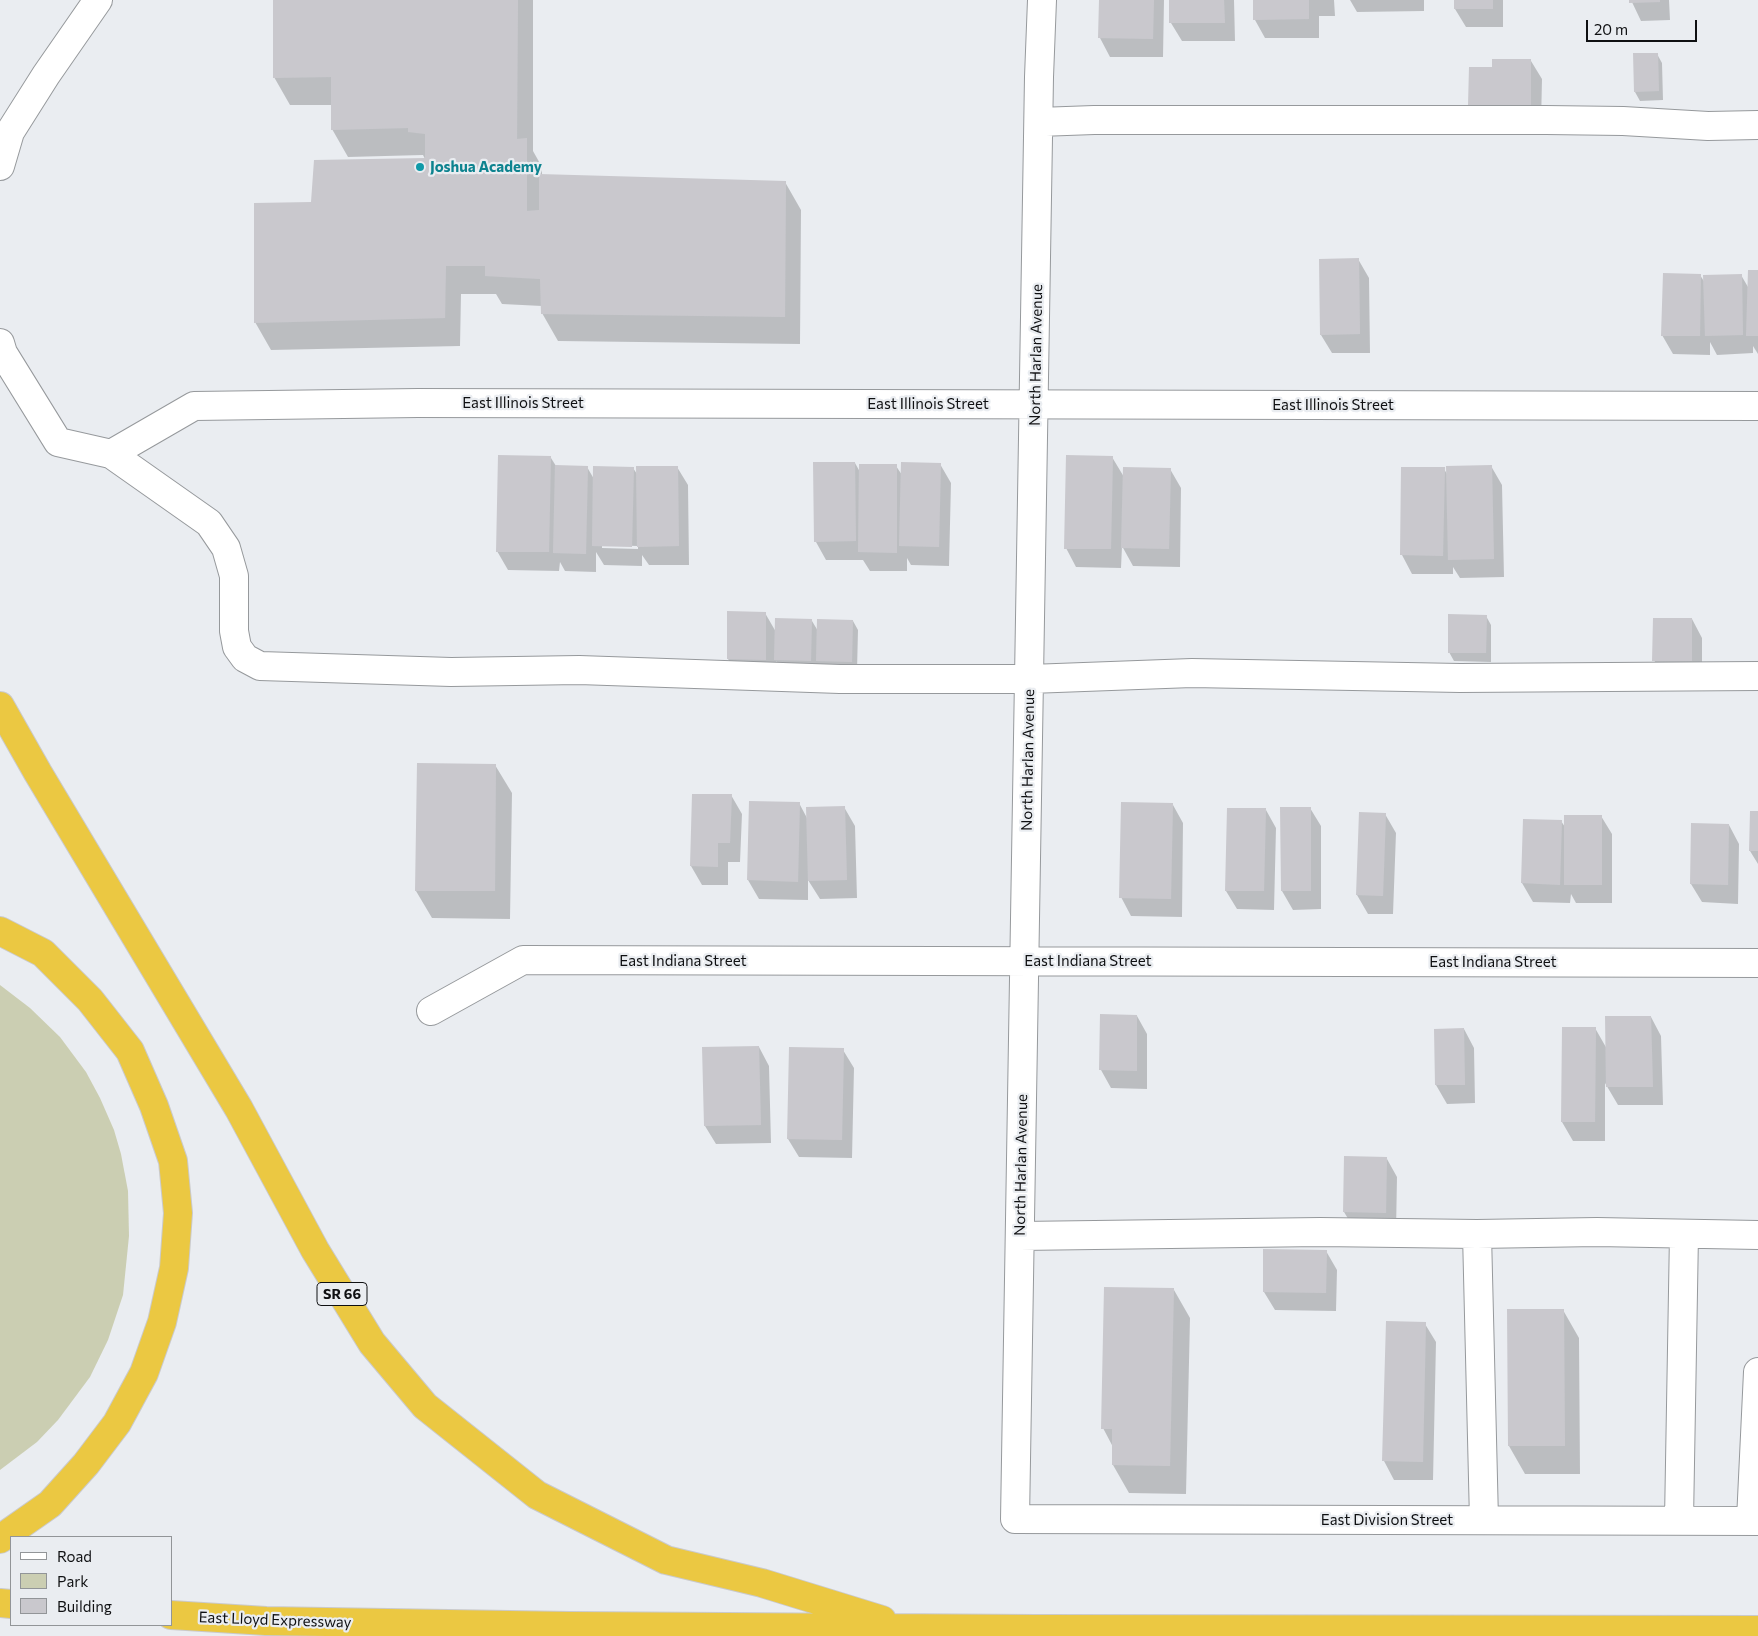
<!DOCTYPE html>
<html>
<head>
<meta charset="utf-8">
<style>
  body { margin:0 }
  #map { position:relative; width:1758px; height:1636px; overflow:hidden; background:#eaedf1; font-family:Commissioner,sans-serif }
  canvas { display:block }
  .legend { position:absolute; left:10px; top:1536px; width:162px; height:90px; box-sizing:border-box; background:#eaedf1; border:1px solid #929598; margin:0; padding:6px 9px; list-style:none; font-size:15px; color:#0f1012 }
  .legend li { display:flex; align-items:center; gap:10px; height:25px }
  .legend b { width:25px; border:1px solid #929598 }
  .scale { position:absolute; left:1586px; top:20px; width:111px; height:22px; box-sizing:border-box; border:2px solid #0f1012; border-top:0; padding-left:6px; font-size:15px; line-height:18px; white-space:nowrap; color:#0f1012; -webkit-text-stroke:4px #eaedf1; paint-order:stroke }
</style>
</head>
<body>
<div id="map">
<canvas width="1758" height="1636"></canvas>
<ul class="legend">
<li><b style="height:6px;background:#fff"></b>Road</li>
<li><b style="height:14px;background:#cbceb2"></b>Park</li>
<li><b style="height:14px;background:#c9c8cd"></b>Building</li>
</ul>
<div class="scale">20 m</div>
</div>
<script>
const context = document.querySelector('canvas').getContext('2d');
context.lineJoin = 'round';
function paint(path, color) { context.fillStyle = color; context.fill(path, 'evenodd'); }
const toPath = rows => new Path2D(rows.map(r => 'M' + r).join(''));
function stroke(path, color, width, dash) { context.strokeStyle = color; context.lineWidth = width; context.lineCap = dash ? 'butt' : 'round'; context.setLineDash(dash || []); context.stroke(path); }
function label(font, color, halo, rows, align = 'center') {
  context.font = font + ' Commissioner,sans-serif'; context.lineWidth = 4.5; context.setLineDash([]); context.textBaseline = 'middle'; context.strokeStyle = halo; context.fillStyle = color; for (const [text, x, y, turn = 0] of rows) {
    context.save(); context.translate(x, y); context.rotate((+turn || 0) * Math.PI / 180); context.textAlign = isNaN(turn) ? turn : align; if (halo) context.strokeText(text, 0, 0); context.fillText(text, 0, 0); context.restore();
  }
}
paint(toPath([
  [0,985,30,1008,60,1037,86,1072,100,1098,114,1130,121,1154,128,1191,129,1236,123,1295,108,1340,90,1377,58,1420,37,1442,0,1470]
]), '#cbceb2');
paint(toPath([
  [275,0,533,0,533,151,542,167,542,176,785,182,801,210,800,344,558,341,542,313,542,306,502,304,496,294,461,294,460,346,271,350,255,322,312,203,425,159,423,155,348,157,332,129,332,105,290,105,274,77],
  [1100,0,1164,0,1163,57,1110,57,1100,38],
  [1171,0,1234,0,1235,41,1182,41,1171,23],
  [1254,0,1334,0,1335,16,1319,16,1319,38,1265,38,1255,20],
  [1350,0,1424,0,1424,11,1357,12],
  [1455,0,1503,0,1503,27,1466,27,1455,9],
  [1631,0,1669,0,1670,20,1641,21],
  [1657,54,1662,63,1663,100,1640,101,1635,92],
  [1531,61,1542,79,1541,124,1480,123,1469,105,1493,69],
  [1358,259,1369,278,1370,353,1332,353,1321,335],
  [1758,271,1758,354,1753,346,1753,353,1717,355,1710,342,1710,355,1673,354,1662,335,1700,275,1705,283,1741,275,1748,287],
  [1112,457,1124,477,1170,469,1181,488,1180,567,1133,566,1122,546,1121,568,1076,567,1066,548],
  [551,458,556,466,587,467,594,479,633,468,637,474,677,467,688,485,689,565,649,565,642,555,642,566,604,565,596,552,596,572,565,571,560,562,559,571,508,570,497,551],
  [602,545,638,546,638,549,602,548],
  [855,463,860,472,896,466,902,475,940,464,951,483,949,566,911,565,907,558,907,571,870,571,863,560,826,560,816,542],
  [1491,466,1502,485,1504,577,1460,578,1453,567,1453,574,1412,574,1402,555,1403,468,1444,469,1447,474],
  [728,613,765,613,776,632,812,621,818,631,853,621,858,630,857,671,786,678,776,661,776,678,739,678,728,659],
  [1486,616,1491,625,1491,662,1454,661,1449,652],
  [1692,619,1702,638,1702,680,1664,679,1654,660],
  [495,765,512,793,510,919,432,918,416,891],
  [731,795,742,814,740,862,728,862,728,885,702,885,691,866],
  [750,802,799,803,807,818,844,807,855,826,857,898,820,899,808,880,808,900,759,899,748,880],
  [1173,805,1183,823,1182,917,1131,916,1121,897],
  [1281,808,1310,808,1321,826,1321,909,1293,910,1282,891],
  [1266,810,1276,828,1274,910,1237,909,1226,891],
  [1758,812,1758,864,1750,851],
  [1385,814,1396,833,1393,914,1368,914,1357,895],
  [1601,816,1612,834,1612,903,1576,903,1571,894,1570,903,1533,902,1522,883,1524,820,1561,821,1565,827],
  [1729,825,1739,844,1738,904,1702,902,1691,884],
  [1137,1016,1147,1034,1147,1089,1111,1088,1101,1070],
  [1651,1017,1661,1036,1663,1105,1618,1105,1605,1083,1605,1141,1573,1141,1562,1122,1595,1028,1607,1049],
  [1464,1029,1474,1048,1475,1103,1447,1104,1436,1085],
  [759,1047,769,1066,771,1143,716,1144,705,1126],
  [843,1050,854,1068,852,1158,799,1157,788,1139],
  [1387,1159,1397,1177,1396,1232,1355,1230,1344,1212],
  [1326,1251,1337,1270,1336,1311,1275,1310,1264,1292],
  [1174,1290,1190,1318,1186,1494,1129,1493,1113,1465,1113,1447,1103,1428],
  [1563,1310,1579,1338,1580,1474,1525,1474,1509,1446],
  [1387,1322,1425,1324,1436,1342,1433,1480,1394,1480,1384,1461]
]), '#0003');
paint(toPath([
  [273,0,518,0,517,139,527,138,527,211,539,210,539,174,786,181,785,317,541,314,540,279,485,276,485,266,446,266,445,318,254,323,254,203,311,202,314,160,425,158,425,134,408,132,408,128,331,130,331,77,273,78],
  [1099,0,1154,0,1153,39,1098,38],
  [1169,0,1224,0,1225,23,1169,23],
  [1253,0,1309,0,1309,19,1253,20],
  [1454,0,1493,0,1493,9,1454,9],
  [1629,0,1660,0,1660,2,1629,3],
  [1633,53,1658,53,1659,91,1634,92],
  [1492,59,1531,59,1531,106,1468,105,1469,67,1492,67],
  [1359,258,1360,334,1320,335,1319,259],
  [1748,270,1758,270,1758,336,1746,336],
  [1663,273,1701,274,1700,336,1661,336],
  [1742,274,1743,335,1705,336,1703,275],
  [498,455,551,456,549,552,496,552],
  [1066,455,1113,456,1111,549,1064,549],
  [813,462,855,462,856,541,814,542],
  [901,462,941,463,939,547,899,546],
  [859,464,897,464,897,553,858,552],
  [555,465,588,466,586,554,553,553],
  [1492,465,1494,559,1448,560,1446,466],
  [593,466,634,467,632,547,592,546],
  [636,466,678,466,679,546,637,547],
  [1123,467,1171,468,1169,549,1121,548],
  [1401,467,1445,467,1443,556,1400,555],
  [727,611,766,612,766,660,727,659],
  [1448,614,1487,615,1486,653,1448,653],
  [775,618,812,619,811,661,774,660],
  [1653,618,1692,618,1692,661,1652,661],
  [817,619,853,620,852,662,816,661],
  [417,763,496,764,495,891,415,891],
  [692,794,732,794,730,843,718,843,718,867,690,866],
  [749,801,800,802,798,882,747,880],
  [1121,802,1173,803,1171,899,1119,898],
  [845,806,847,880,808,881,806,807],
  [1280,807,1311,807,1311,891,1281,891],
  [1227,808,1266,808,1264,891,1225,891],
  [1750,811,1758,811,1758,851,1749,851],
  [1359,812,1386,813,1383,896,1356,895],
  [1564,815,1602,815,1602,885,1564,885],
  [1523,819,1562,820,1560,885,1521,883],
  [1691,823,1729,824,1728,885,1690,884],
  [1100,1014,1137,1015,1137,1071,1099,1070],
  [1605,1016,1651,1016,1653,1087,1606,1087],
  [1562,1027,1596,1027,1595,1122,1561,1122],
  [1464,1028,1465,1085,1435,1085,1434,1029],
  [759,1046,761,1125,704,1126,702,1047],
  [789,1047,844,1048,842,1140,787,1139],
  [1344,1156,1387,1157,1386,1213,1343,1212],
  [1263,1249,1327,1250,1326,1293,1263,1292],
  [1104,1287,1174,1288,1170,1466,1112,1465,1112,1429,1101,1429],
  [1507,1309,1564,1309,1565,1446,1508,1446],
  [1386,1321,1426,1322,1423,1462,1382,1461]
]), '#c9c8cd');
const minor = toPath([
  [1042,0,1039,77,1015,1519,1758,1521],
  [1039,122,1094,120,1546,120,1623,121,1708,126,1758,125],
  [0,166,10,132,46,75,98,0],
  [0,343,3,353,58,442,111,454,209,523,226,548,234,576,234,631,237,647,245,658,260,666,451,672,579,670,840,679,1030,679,1192,673,1460,678,1758,676],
  [111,454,194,406,418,403,1758,406],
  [431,1011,523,960,1758,963],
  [1477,1234,1484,1520],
  [1020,1236,1320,1232,1477,1234,1597,1232,1758,1235],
  [1679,1520,1684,1234],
  [1751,1520,1758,1372]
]);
const highway = toPath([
  [0,706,38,773,239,1109,315,1250,372,1343,425,1406,537,1495,666,1560,762,1583,882,1620],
  [0,931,43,953,90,1000,130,1051,154,1106,173,1161,178,1213,174,1268,162,1322,144,1373,117,1423,86,1464,50,1504,0,1539],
  [0,1603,11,1604],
  [171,1615,266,1621,570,1626,1036,1629,1758,1630]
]);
stroke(minor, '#96999c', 30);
stroke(highway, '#cacacb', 30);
stroke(minor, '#fff', 28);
stroke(highway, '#ebc842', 28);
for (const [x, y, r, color] of [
  [420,167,5,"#0f9aa8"]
]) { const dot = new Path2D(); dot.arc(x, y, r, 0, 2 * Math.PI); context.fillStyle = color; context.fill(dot); stroke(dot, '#eaedf1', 2); }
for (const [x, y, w] of [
  [342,1294,50]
]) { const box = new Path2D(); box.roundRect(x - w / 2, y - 11.5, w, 23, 4); context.fillStyle = '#eaedf1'; context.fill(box); stroke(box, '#0f1012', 1); }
label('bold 14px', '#0f1012', null, [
  ["SR 66",342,1294]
]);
label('bold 15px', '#0d838f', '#eaedf1', [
  ["Joshua Academy",430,167]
], 'left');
label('15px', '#0f1012', '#eaedf1', [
  ["North Harlan Avenue",1036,355,-89],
  ["East Illinois Street",523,403],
  ["East Illinois Street",928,404],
  ["East Illinois Street",1333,405],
  ["North Harlan Avenue",1028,760,-89],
  ["East Indiana Street",683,961],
  ["East Indiana Street",1088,961],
  ["East Indiana Street",1493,962],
  ["North Harlan Avenue",1021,1165,-89],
  ["East Division Street",1387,1520],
  ["East Lloyd Expressway",275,1620,2]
]);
</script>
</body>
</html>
